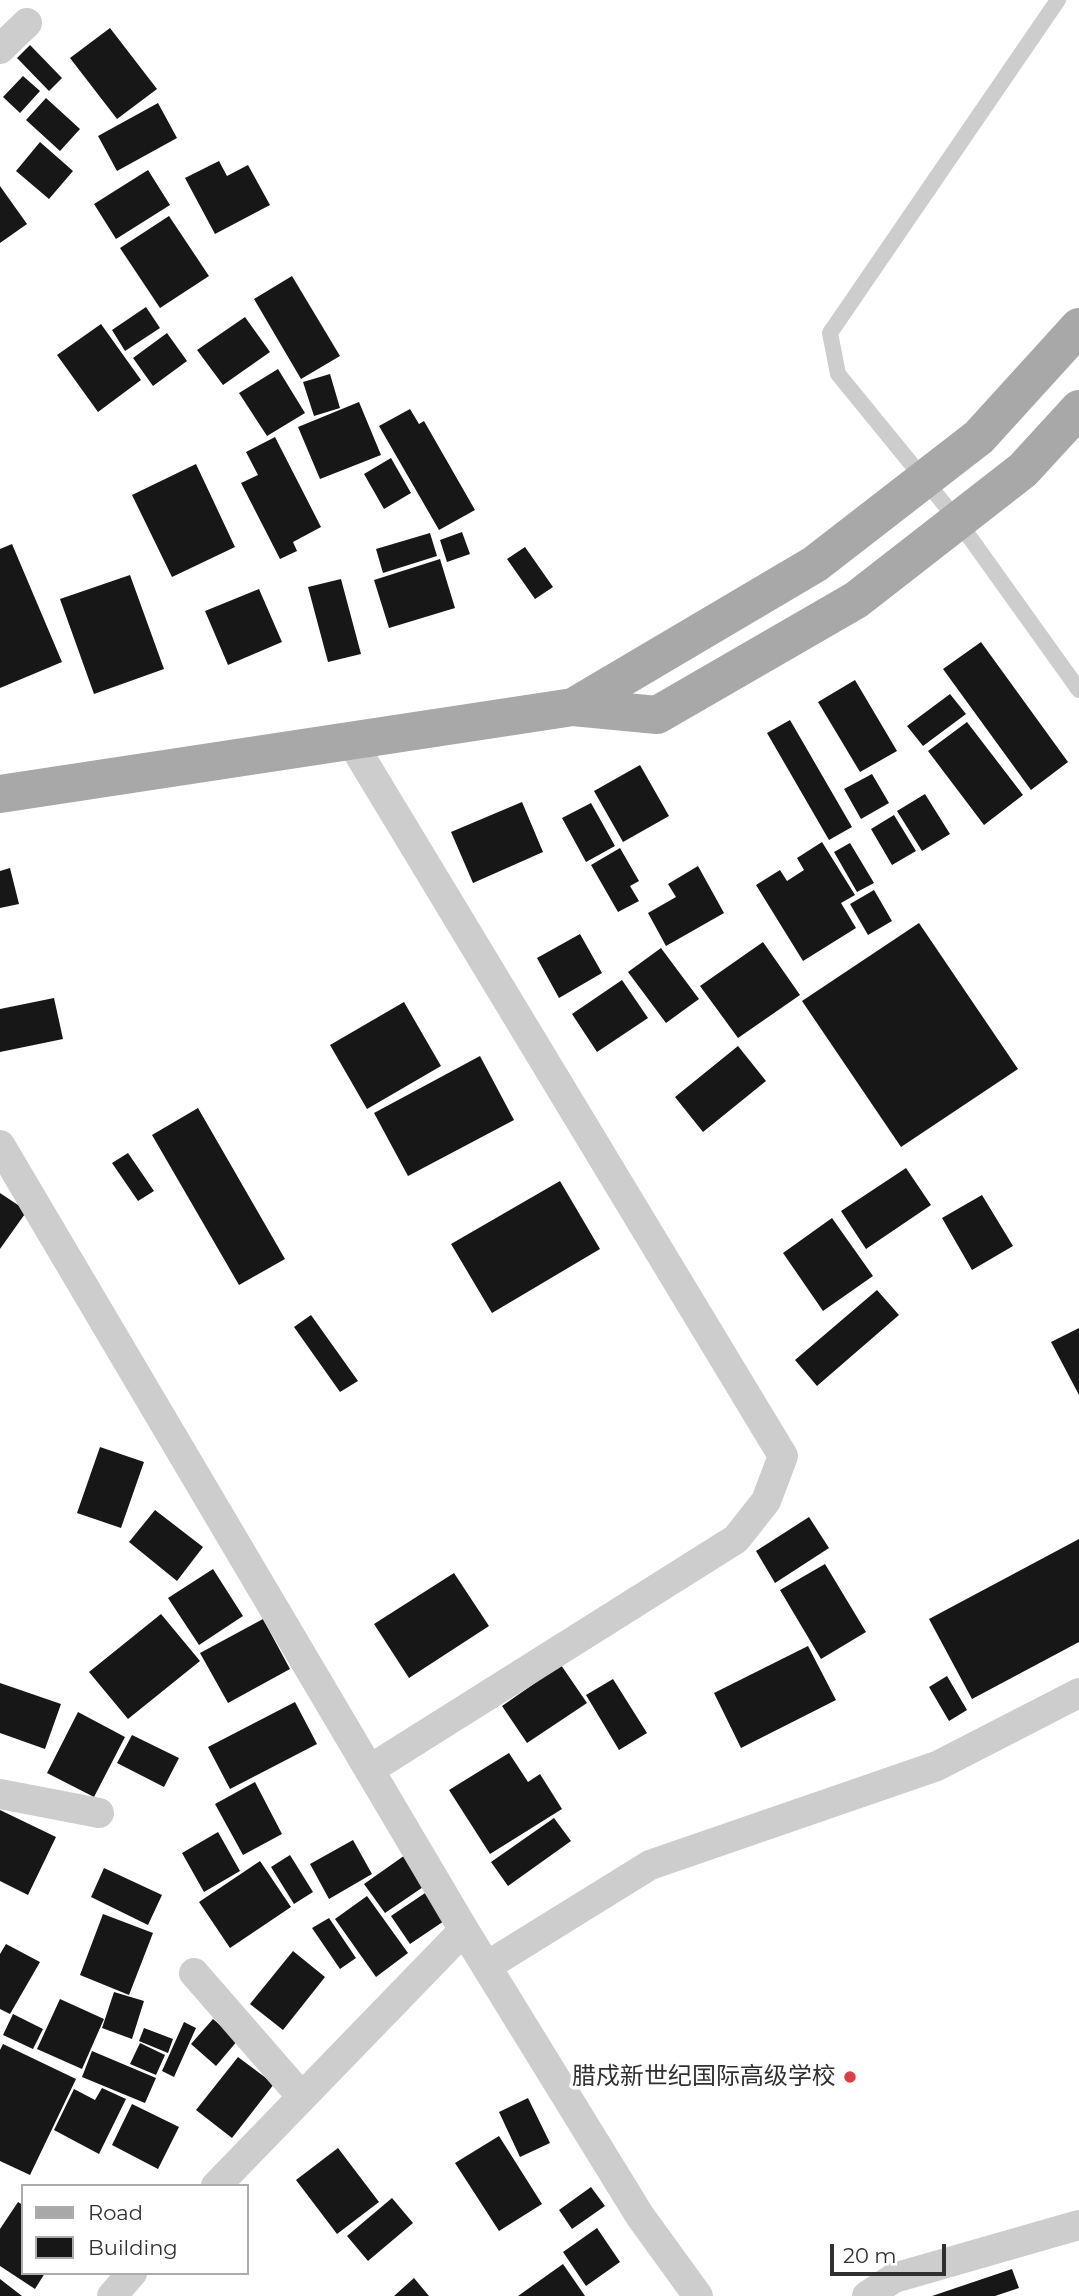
<!DOCTYPE html>
<html>
<head>
<meta charset="utf-8">
<style>
  body { margin:0 }
  #map { position:relative; width:1079px; height:2296px; overflow:hidden; background:#fff; font-family:Montserrat,sans-serif }
  canvas { display:block }
  .legend { position:absolute; left:21px; top:2184px; width:228px; height:91px; box-sizing:border-box; background:#fff; border:2px solid #acacac; margin:0; padding:9px 12px; list-style:none; font-size:21px; color:#303030 }
  .legend li { display:flex; align-items:center; gap:14px; height:35px }
  .legend b { width:35px; border:2px solid #acacac }
  .scale { position:absolute; left:830px; top:2244px; width:116px; height:32px; box-sizing:border-box; border:4px solid #303030; border-top:0; padding-left:9px; font-size:21px; line-height:24px; white-space:nowrap; color:#303030; -webkit-text-stroke:5px #fff; paint-order:stroke }
</style>
</head>
<body>
<div id="map">
<canvas width="1079" height="2296"></canvas>
<ul class="legend">
<li><b style="height:9px;background:#a8a8a8"></b>Road</li>
<li><b style="height:19px;background:#171717"></b>Building</li>
</ul>
<div class="scale">20 m</div>
</div>
<script>
const context = document.querySelector('canvas').getContext('2d');
context.lineJoin = 'round';
function paint(path, color) { context.fillStyle = color; context.fill(path, 'evenodd'); }
const toPath = rows => new Path2D(rows.map(r => 'M' + r).join(''));
function stroke(path, color, width, dash) { context.strokeStyle = color; context.lineWidth = width; context.lineCap = dash ? 'butt' : 'round'; context.setLineDash(dash || []); context.stroke(path); }
function label(font, color, halo, rows, align = 'center') {
  context.font = font + ' Montserrat,"Noto Sans SC",sans-serif'; context.lineWidth = 7; context.setLineDash([]); context.textBaseline = 'middle'; context.strokeStyle = halo; context.fillStyle = color; for (const [text, x, y, turn = 0] of rows) {
    context.save(); context.translate(x, y); context.rotate((+turn || 0) * Math.PI / 180); context.textAlign = isNaN(turn) ? turn : align; if (halo) context.strokeText(text, 0, 0); context.fillText(text, 0, 0); context.restore();
  }
}
paint(toPath([
  [110,28,157,89,117,119,70,58],
  [30,45,62,78,49,91,17,58],
  [23,76,40,91,20,113,3,97],
  [46,98,80,129,60,151,26,120],
  [158,103,177,138,117,171,98,136],
  [40,142,73,171,49,199,16,171],
  [219,161,227,176,248,165,270,205,215,234,185,178],
  [148,170,170,205,116,239,94,204],
  [0,186,27,224,0,243],
  [169,216,209,276,160,308,120,248],
  [292,276,340,356,301,379,254,299],
  [146,307,160,328,125,351,112,330],
  [245,317,270,352,223,385,197,350],
  [101,324,141,380,98,412,57,355],
  [167,333,187,361,153,386,133,358],
  [278,369,305,413,267,436,239,393],
  [330,374,340,408,314,416,303,382],
  [359,402,381,455,320,479,298,427],
  [410,409,419,424,424,421,475,510,439,530,379,426],
  [275,437,321,527,293,542,297,551,280,559,241,483,258,475,246,452],
  [391,458,411,493,384,509,364,474],
  [196,464,235,547,172,577,132,495],
  [462,532,470,554,447,562,440,540],
  [430,533,437,556,383,573,376,549],
  [12,544,62,662,0,688,0,549],
  [525,547,553,587,535,599,507,559],
  [440,559,455,608,389,628,374,580],
  [130,575,164,669,94,694,60,599],
  [341,579,361,654,328,662,308,587],
  [259,589,282,642,228,665,205,611],
  [981,642,1068,762,1031,790,943,669],
  [855,680,897,751,860,772,818,702],
  [950,694,966,714,923,746,907,726],
  [790,720,852,827,829,840,767,733],
  [967,722,1023,795,984,825,928,751],
  [640,765,669,816,623,842,594,791],
  [872,774,889,803,861,819,844,789],
  [925,794,950,834,922,851,897,811],
  [522,802,543,852,473,883,451,832],
  [591,803,615,846,586,862,562,818],
  [894,815,916,851,892,865,871,829],
  [822,842,855,895,841,903,856,928,803,961,756,885,780,870,787,881,804,870,797,858],
  [850,843,874,883,857,892,834,852],
  [620,848,639,881,630,886,639,901,618,912,591,865],
  [698,866,724,913,666,946,648,913,676,897,668,884],
  [10,868,19,904,0,908,0,871],
  [874,890,892,921,868,935,850,904],
  [919,923,1018,1069,901,1147,802,1001],
  [580,934,602,973,559,998,537,958],
  [763,942,800,995,738,1038,700,986],
  [661,948,699,999,666,1023,628,972],
  [622,980,648,1018,597,1052,572,1014],
  [54,998,63,1039,0,1052,0,1009],
  [404,1002,441,1066,367,1109,330,1045],
  [738,1046,766,1081,703,1132,675,1097],
  [480,1056,514,1120,408,1176,374,1113],
  [198,1108,285,1259,239,1285,152,1135],
  [128,1153,154,1191,138,1201,112,1163],
  [906,1168,931,1205,866,1249,841,1211],
  [560,1181,600,1249,492,1313,451,1244],
  [0,1193,27,1211,0,1249],
  [982,1195,1013,1246,972,1270,942,1218],
  [832,1218,873,1276,823,1311,783,1253],
  [877,1290,899,1315,817,1386,795,1360],
  [311,1315,358,1381,340,1392,294,1327],
  [1079,1328,1079,1395,1051,1342],
  [100,1447,144,1462,121,1528,77,1513],
  [155,1510,203,1547,177,1581,129,1542],
  [809,1517,829,1548,775,1583,756,1551],
  [1079,1539,1079,1642,972,1699,929,1619],
  [825,1564,866,1632,821,1659,780,1590],
  [213,1569,243,1616,199,1645,168,1598],
  [454,1573,489,1626,409,1678,374,1624],
  [161,1614,200,1661,128,1719,89,1672],
  [263,1619,290,1669,228,1703,200,1653],
  [808,1646,836,1700,741,1748,714,1693],
  [561,1665,587,1703,527,1743,502,1706],
  [947,1676,967,1710,949,1721,929,1687],
  [613,1679,647,1733,619,1750,586,1695],
  [0,1683,61,1704,45,1749,0,1733],
  [295,1702,317,1744,230,1789,208,1747],
  [78,1712,125,1737,94,1797,47,1773],
  [132,1735,179,1758,164,1787,117,1763],
  [509,1753,528,1782,540,1774,562,1809,490,1854,449,1790],
  [255,1782,282,1834,243,1855,215,1804],
  [0,1810,56,1837,28,1895,0,1881],
  [554,1818,571,1841,508,1886,491,1862],
  [218,1832,240,1871,204,1892,182,1853],
  [353,1840,372,1874,329,1899,310,1864],
  [408,1853,429,1883,385,1913,364,1884],
  [290,1855,313,1892,294,1904,271,1867],
  [260,1861,291,1907,230,1948,199,1902],
  [104,1868,162,1895,148,1925,91,1897],
  [431,1889,450,1917,410,1944,391,1916],
  [367,1896,408,1953,376,1977,335,1919],
  [103,1914,153,1933,129,1995,80,1975],
  [329,1918,356,1958,340,1969,312,1928],
  [6,1944,40,1962,10,2014,0,2009,0,1954],
  [293,1951,325,1977,283,2030,250,2004],
  [114,1992,144,2001,132,2039,102,2028],
  [60,1999,104,2019,82,2069,37,2049],
  [13,2014,43,2029,33,2049,3,2035],
  [213,2019,238,2040,216,2066,191,2044],
  [184,2022,196,2028,174,2077,162,2071],
  [144,2028,173,2039,168,2053,139,2041],
  [140,2043,165,2055,156,2075,130,2064],
  [3,2044,76,2079,30,2175,0,2161,0,2050],
  [92,2051,156,2078,145,2103,82,2077],
  [238,2057,274,2084,232,2138,196,2110],
  [102,2088,126,2099,99,2154,54,2130,74,2089,95,2100],
  [528,2098,550,2143,520,2157,499,2112],
  [132,2104,179,2127,158,2169,112,2145],
  [499,2136,542,2204,499,2231,455,2163],
  [338,2148,379,2202,337,2234,296,2180],
  [591,2187,605,2206,572,2229,559,2210],
  [392,2198,413,2223,368,2261,347,2236],
  [18,2202,23,2205,23,2273,45,2273,35,2289,0,2266,0,2229],
  [597,2228,620,2262,586,2286,563,2252],
  [563,2264,585,2296,518,2296],
  [1012,2269,1019,2288,995,2296,932,2296],
  [414,2278,429,2296,394,2296],
  [0,2279,22,2296,0,2296]
]), '#171717');
stroke(toPath([
  [1058,0,830,333,838,374,958,521,1079,690]
]), '#cdcdcd', 16);
stroke(toPath([
  [0,49,27,23],
  [351,741,783,1456,766,1501,736,1539,369,1770],
  [0,1145,464,1930,640,2216,698,2296],
  [0,1794,99,1813],
  [487,1966,650,1865,937,1766,1079,1693],
  [194,1973,302,2097],
  [216,2186,464,1930],
  [112,2296,132,2273],
  [867,2296,894,2278,1079,2225]
]), '#cdcdcd', 30);
stroke(toPath([
  [573,707,815,564,979,437,1079,327],
  [0,794,573,707,657,715,856,600,1023,470,1079,409]
]), '#a8a8a8', 38);
for (const [x, y, r, color] of [
  [850,2077,7,"#dc3e45"]
]) { const dot = new Path2D(); dot.arc(x, y, r, 0, 2 * Math.PI); context.fillStyle = color; context.fill(dot); stroke(dot, '#fff', 2.5); }
label('24px', '#303030', '#fff', [
  ["腊戍新世纪国际高级学校",836,2077]
], 'right');
</script>
</body>
</html>
